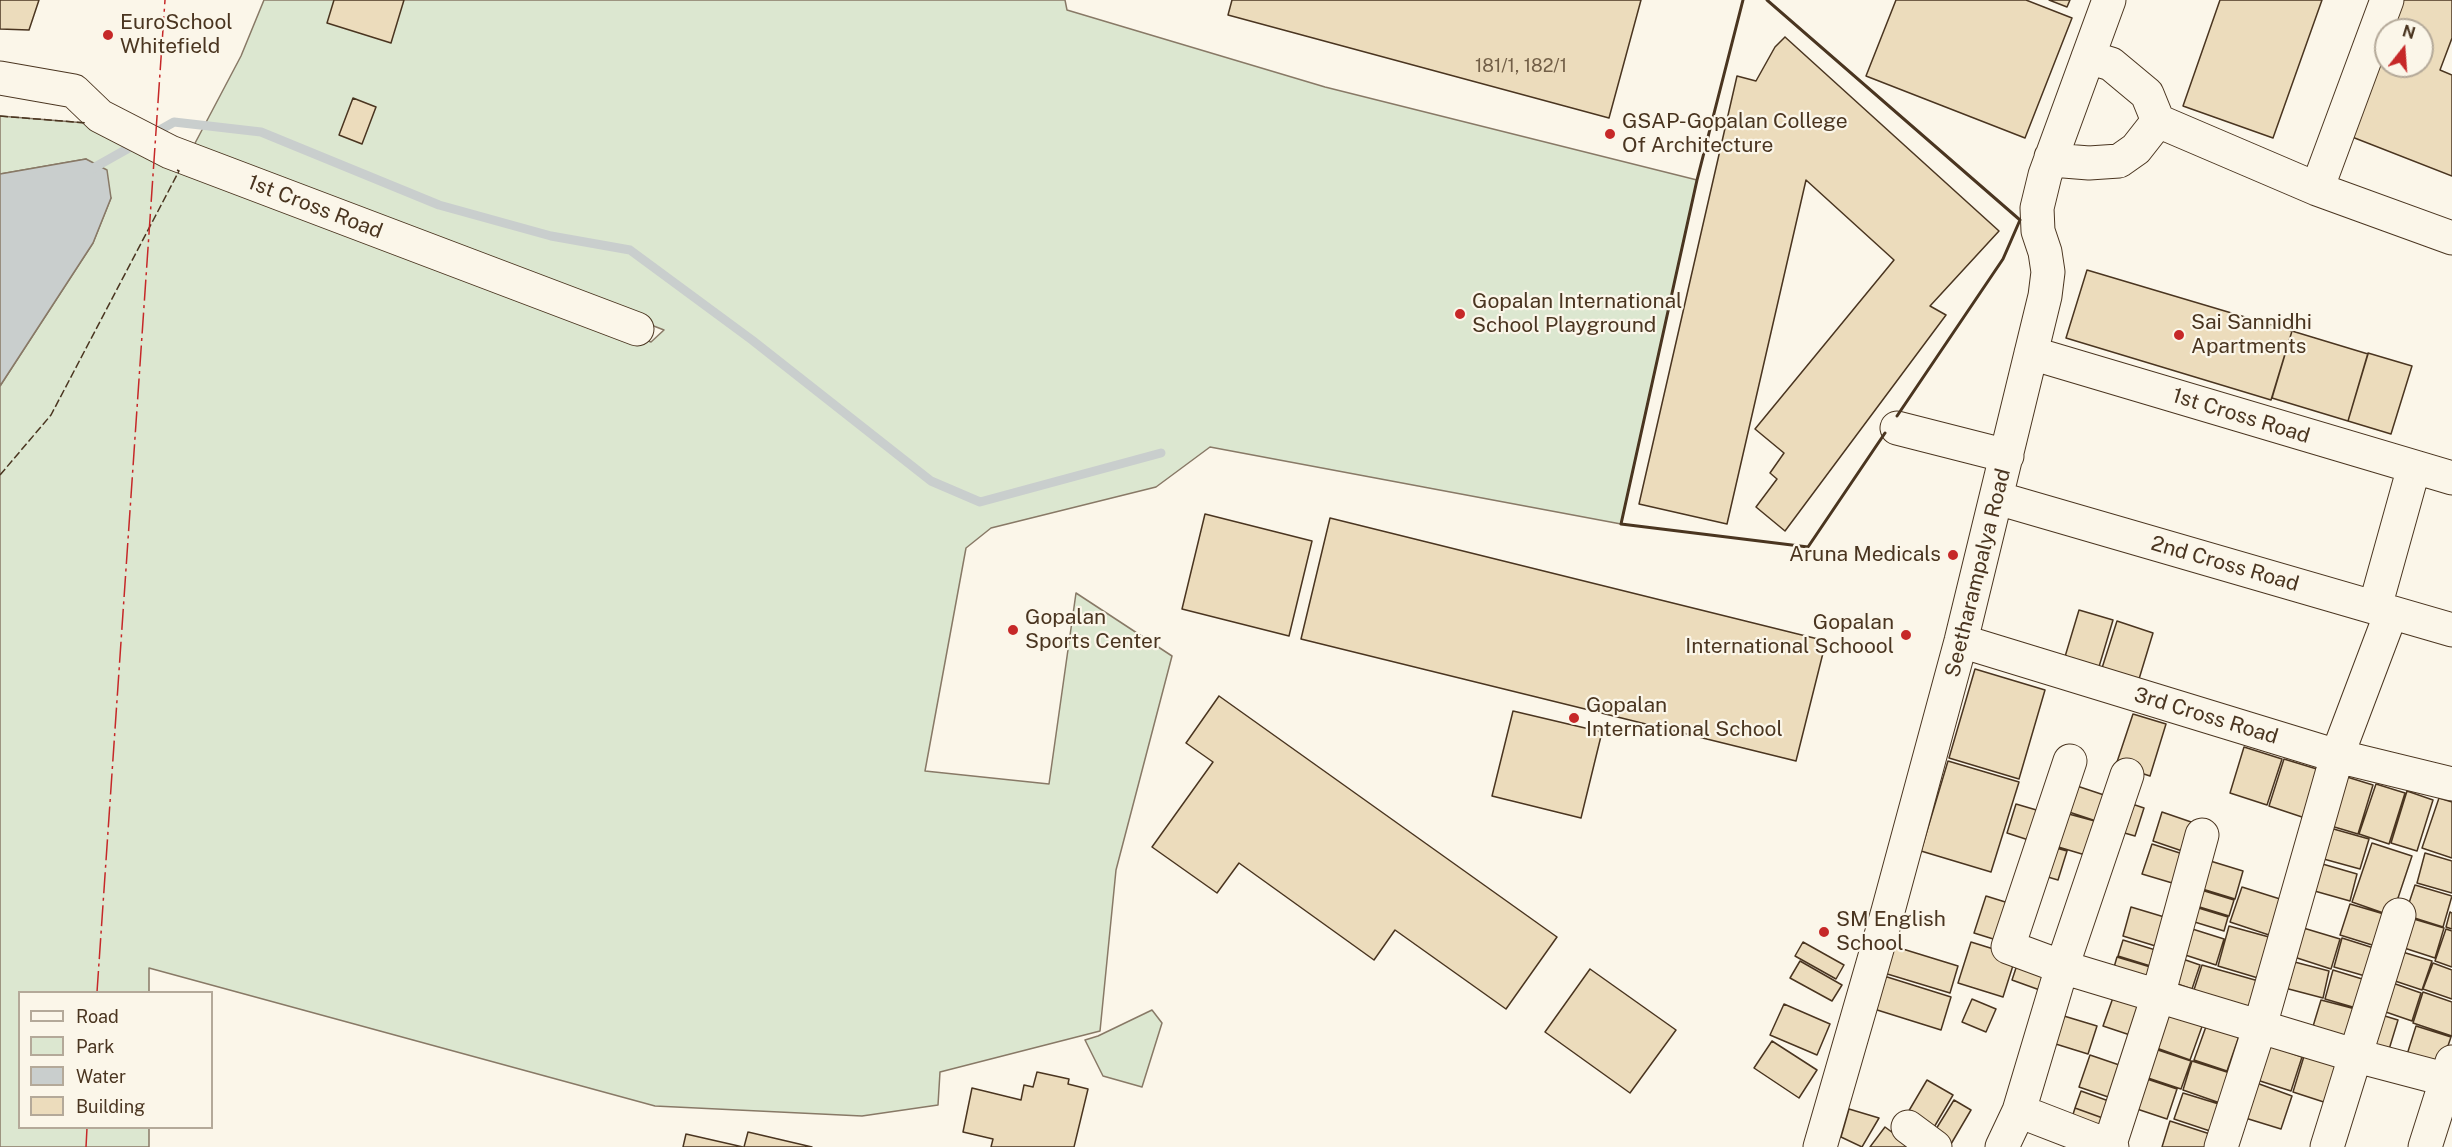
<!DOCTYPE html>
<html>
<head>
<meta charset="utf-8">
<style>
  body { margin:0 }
  #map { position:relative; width:2452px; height:1147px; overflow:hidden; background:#fbf6e9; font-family:"Public Sans",sans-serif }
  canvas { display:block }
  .legend { position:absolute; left:18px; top:991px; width:195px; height:138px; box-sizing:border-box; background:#fbf6e9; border:2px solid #b4a999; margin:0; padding:8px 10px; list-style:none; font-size:18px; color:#4a3520 }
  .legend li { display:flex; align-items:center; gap:12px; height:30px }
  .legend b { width:30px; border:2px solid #b4a999 }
  .north { position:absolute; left:2374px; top:18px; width:60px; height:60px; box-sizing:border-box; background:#fbf6e9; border:2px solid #b4a999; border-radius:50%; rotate:17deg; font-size:16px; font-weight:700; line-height:24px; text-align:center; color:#4a3520 }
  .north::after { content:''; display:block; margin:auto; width:21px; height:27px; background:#c62828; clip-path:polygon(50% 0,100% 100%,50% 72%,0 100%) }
</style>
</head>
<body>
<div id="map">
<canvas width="2452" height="1147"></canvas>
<ul class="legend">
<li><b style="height:8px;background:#fbf6e9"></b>Road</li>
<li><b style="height:16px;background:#dce7d0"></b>Park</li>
<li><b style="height:16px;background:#c9cecd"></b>Water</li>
<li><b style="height:16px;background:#ecdcbc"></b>Building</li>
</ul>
<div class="north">N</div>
</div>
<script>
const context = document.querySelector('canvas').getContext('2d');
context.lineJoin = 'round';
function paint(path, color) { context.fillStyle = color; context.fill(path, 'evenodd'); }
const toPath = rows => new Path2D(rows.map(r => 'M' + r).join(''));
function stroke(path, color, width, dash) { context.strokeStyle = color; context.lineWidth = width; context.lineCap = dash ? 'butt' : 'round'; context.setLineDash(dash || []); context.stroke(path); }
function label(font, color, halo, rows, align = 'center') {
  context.font = font + ' "Public Sans",sans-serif'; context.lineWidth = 4.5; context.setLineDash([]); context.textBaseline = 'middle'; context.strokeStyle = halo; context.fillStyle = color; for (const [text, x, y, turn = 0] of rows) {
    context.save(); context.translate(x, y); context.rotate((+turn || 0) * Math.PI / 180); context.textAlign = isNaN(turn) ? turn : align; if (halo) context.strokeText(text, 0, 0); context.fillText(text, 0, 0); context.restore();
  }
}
const green = toPath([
  [264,0,1065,0,1067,10,1325,87,1697,180,1621,524,1210,447,1156,487,991,528,966,548,925,771,1049,784,1076,593,1172,656,1116,870,1100,1031,940,1072,938,1105,862,1116,655,1106,149,968,149,992,20,992,20,1128,149,1128,149,1147,0,1147,0,386,93,243,111,198,86,159,0,174,0,116,86,123,179,171,651,342,664,330,193,147,241,56,264,0],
  [1152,1010,1162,1023,1142,1087,1103,1076,1085,1040,1098,1036,1152,1010]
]);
paint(green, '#dce7d0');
stroke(green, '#887966', 1.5);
const water = toPath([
  [86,159,107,170,111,198,93,243,0,386,0,174,86,159]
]);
paint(water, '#c9cecd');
stroke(water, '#887966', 1.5);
stroke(toPath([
  [151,135,174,122,261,132,439,205,551,236,630,250,752,340,931,481,980,502,1161,453],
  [88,171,136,144]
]), '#c9cecd', 9);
const building = toPath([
  [0,0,39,0,29,30,0,29,0,0],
  [334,0,404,0,391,43,327,23,334,0],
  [1232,0,1641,0,1609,118,1228,15,1232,0],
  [1896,0,2026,0,2072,18,2025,138,1866,76,1896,0],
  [2049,0,2070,0,2067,7,2049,0],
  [2220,0,2322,0,2273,138,2183,106,2220,0],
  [2400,0,2452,0,2452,38,2440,70,2452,75,2452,176,2347,135,2386,34,2386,66,2422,66,2422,30,2388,30,2400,0],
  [1785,37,1999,231,1930,306,1946,315,1785,531,1756,507,1777,479,1770,473,1784,453,1755,429,1894,260,1806,180,1727,524,1639,504,1737,76,1756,81,1775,47,1785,37],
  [353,98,376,107,362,144,339,135,353,98],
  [2087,270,2292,331,2271,400,2066,338,2087,270],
  [2292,331,2368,354,2348,421,2272,398,2292,331],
  [2368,353,2412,366,2391,434,2348,421,2368,353],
  [1205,514,1312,541,1289,636,1182,609,1205,514],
  [1330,518,1826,641,1796,761,1301,639,1330,518],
  [2079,610,2113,620,2098,670,2064,660,2079,610],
  [2117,621,2153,633,2139,679,2102,668,2117,621],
  [1975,669,2045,690,2019,779,1949,758,1975,669],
  [1219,696,1557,937,1506,1009,1395,930,1374,960,1239,863,1217,893,1152,847,1213,762,1186,743,1219,696],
  [1513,711,1602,732,1581,818,1492,796,1513,711],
  [2133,714,2166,724,2150,776,2116,765,2133,714],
  [2244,747,2282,759,2267,805,2230,793,2244,747],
  [2284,759,2320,770,2305,818,2269,806,2284,759],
  [1948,761,2019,782,1991,872,1921,851,1948,761],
  [2347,777,2373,785,2358,834,2331,826,2347,777],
  [2376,784,2405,793,2389,844,2359,834,2376,784],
  [2074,785,2107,796,2099,822,2066,811,2074,785],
  [2407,791,2433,800,2417,851,2391,843,2407,791],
  [2439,798,2452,802,2452,858,2422,848,2439,798],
  [2123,801,2144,808,2135,836,2114,830,2123,801],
  [2016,804,2050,814,2041,844,2007,833,2016,804],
  [2162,812,2197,824,2188,853,2153,841,2162,812],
  [2065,813,2102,823,2092,857,2055,846,2065,813],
  [2330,828,2369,839,2360,869,2320,858,2330,828],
  [2372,843,2412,856,2392,916,2352,902,2372,843],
  [2152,844,2189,856,2179,885,2142,874,2152,844],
  [2049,846,2067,851,2058,880,2041,875,2049,846],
  [2425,853,2452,861,2452,893,2417,883,2425,853],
  [2207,860,2243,871,2235,899,2199,888,2207,860],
  [2319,863,2357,874,2350,901,2311,890,2319,863],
  [2415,885,2452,896,2443,927,2405,915,2415,885],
  [2242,887,2280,899,2269,935,2230,922,2242,887],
  [2198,889,2234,900,2229,916,2193,905,2198,889],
  [1986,896,2015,905,2003,942,1974,933,1986,896],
  [2350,904,2394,917,2385,949,2340,935,2350,904],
  [2192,906,2228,917,2224,931,2188,920,2192,906],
  [2131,907,2171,919,2162,948,2123,936,2131,907],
  [2450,912,2452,913,2452,929,2446,927,2450,912],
  [2407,917,2444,928,2435,958,2398,946,2407,917],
  [2229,926,2269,937,2258,978,2218,966,2229,926],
  [2186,927,2224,939,2216,965,2179,953,2186,927],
  [2300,927,2340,939,2331,969,2291,956,2300,927],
  [2446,929,2452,931,2452,967,2435,961,2446,929],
  [2342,938,2380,950,2372,978,2334,967,2342,938],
  [2123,940,2162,952,2157,968,2118,956,2123,940],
  [1803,942,1844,965,1836,979,1795,956,1803,942],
  [1971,942,2016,956,2003,997,1958,983,1971,942],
  [1893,946,1958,966,1950,993,1884,973,1893,946],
  [2396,950,2432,961,2422,990,2386,978,2396,950],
  [2117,957,2157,969,2152,986,2112,974,2117,957],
  [2177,957,2200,965,2192,989,2169,981,2177,957],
  [2287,960,2329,971,2323,998,2281,987,2287,960],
  [1800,961,1842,985,1832,1001,1790,978,1800,961],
  [2018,962,2054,974,2048,993,2012,980,2018,962],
  [2433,963,2452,970,2452,999,2423,989,2433,963],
  [2202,965,2262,982,2253,1011,2193,993,2202,965],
  [1590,969,1676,1030,1630,1093,1545,1032,1590,969],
  [2333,970,2372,982,2363,1010,2325,999,2333,970],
  [1884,976,1951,997,1941,1030,1874,1009,1884,976],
  [2387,981,2421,993,2412,1021,2377,1009,2387,981],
  [2115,992,2147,1003,2136,1037,2103,1026,2115,992],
  [2423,992,2452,1002,2452,1036,2413,1023,2423,992],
  [1972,999,1996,1009,1986,1032,1962,1022,1972,999],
  [2321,1000,2363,1011,2353,1045,2311,1033,2321,1000],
  [1784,1004,1830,1024,1817,1055,1770,1035,1784,1004],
  [2164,1007,2204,1021,2190,1060,2151,1046,2164,1007],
  [2054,1013,2097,1026,2088,1054,2046,1041,2054,1013],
  [2375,1013,2398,1020,2387,1056,2364,1049,2375,1013],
  [2208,1021,2240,1033,2227,1071,2194,1060,2208,1021],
  [2416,1026,2451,1037,2439,1072,2405,1061,2416,1026],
  [1772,1041,1817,1070,1799,1098,1754,1068,1772,1041],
  [2268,1045,2302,1057,2291,1091,2257,1080,2268,1045],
  [2152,1048,2191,1061,2181,1089,2142,1076,2152,1048],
  [2305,1053,2346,1066,2333,1105,2293,1092,2305,1053],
  [2090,1055,2128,1068,2117,1100,2079,1087,2090,1055],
  [2192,1061,2230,1073,2220,1103,2183,1090,2192,1061],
  [1037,1072,1069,1079,1068,1084,1088,1089,1074,1147,991,1147,993,1139,963,1132,972,1088,1021,1100,1024,1085,1033,1087,1037,1072],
  [2141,1077,2177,1089,2167,1119,2131,1107,2141,1077],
  [1927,1080,1953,1095,1933,1129,1907,1114,1927,1080],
  [2254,1082,2292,1096,2281,1129,2242,1117,2254,1082],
  [2081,1091,2117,1104,2111,1121,2075,1108,2081,1091],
  [2183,1093,2222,1105,2213,1132,2174,1119,2183,1093],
  [1954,1100,1971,1110,1951,1144,1933,1134,1954,1100],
  [2075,1108,2111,1121,2106,1136,2070,1124,2075,1108],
  [1849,1109,1879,1118,1862,1147,1841,1137,1849,1109],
  [2170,1121,2213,1135,2209,1147,2162,1147,2170,1121],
  [1885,1127,1912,1147,1870,1147,1885,1127],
  [748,1132,812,1147,744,1147,748,1132],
  [686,1134,743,1147,683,1147,686,1134]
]);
paint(building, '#ecdcbc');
stroke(building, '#4a3520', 1.5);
const minor = toPath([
  [2088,57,2111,64,2147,94,2158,121,2317,189,2452,238],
  [0,78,74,91,100,116,170,152,637,329],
  [2051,157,2064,161,2089,163,2119,161,2136,149,2158,121],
  [2317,189,2387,0],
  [2031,353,2452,478],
  [1897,428,2007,456],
  [1997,498,2452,630],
  [2375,607,2414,467],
  [1961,641,2337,756,2452,784],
  [2070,761,2008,947,2062,967,2357,1056,2452,1081],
  [2019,1111,2112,1147],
  [1908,1127,1935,1147],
  [1820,1147,1888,911,1961,641,2045,296,2048,272,2045,252,2038,231,2037,208,2045,175,2109,0],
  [2002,1147,2019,1111,2062,967,2127,775],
  [2109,1147,2158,996,2202,835],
  [2221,1147,2260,1026,2337,756,2391,613],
  [2327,1147,2399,915],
  [2425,1147,2452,1062]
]);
stroke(minor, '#4a3520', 35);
stroke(minor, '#fbf6e9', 33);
stroke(toPath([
  [0,116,87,123],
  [0,475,51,415,179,171,177,170]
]), '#4a3520', 1.5, [8, 3]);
stroke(toPath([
  [1743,0,1697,180,1621,524,1808,547,1885,433],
  [1767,0,2020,220,2003,259,1897,416]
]), '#4a3520', 3);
stroke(toPath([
  [97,992,165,0],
  [86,1147,87,1128]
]), '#c62828', 1.5, [21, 4.5, 3, 4.5]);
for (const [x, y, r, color] of [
  [108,35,6,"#c62828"],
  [1610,134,6,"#c62828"],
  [1460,314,6,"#c62828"],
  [2179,335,6,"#c62828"],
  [1953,555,6,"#c62828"],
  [1013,630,6,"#c62828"],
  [1906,635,6,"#c62828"],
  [1574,718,6,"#c62828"],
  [1824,932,6,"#c62828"]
]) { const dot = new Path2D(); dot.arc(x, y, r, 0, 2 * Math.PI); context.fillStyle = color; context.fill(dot); stroke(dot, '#fbf6e9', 2); }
label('18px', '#725f47', null, [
  ["181/1, 182/1",1521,66]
]);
label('21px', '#4a3520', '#fbf6e9', [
  ["EuroSchool",120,23],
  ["Whitefield",120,47],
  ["GSAP-Gopalan College",1622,122],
  ["Of Architecture",1622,146],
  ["Gopalan International",1472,302],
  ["School Playground",1472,326],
  ["Sai Sannidhi",2191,323],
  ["Apartments",2191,347],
  ["Aruna Medicals",1941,555,"right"],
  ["Gopalan",1025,618],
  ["Sports Center",1025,642],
  ["Gopalan",1894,623,"right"],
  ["International Schoool",1894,647,"right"],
  ["Gopalan",1586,706],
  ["International School",1586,730],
  ["SM English",1836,920],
  ["School",1836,944]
], 'left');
label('21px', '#4a3520', '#fbf6e9', [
  ["1st Cross Road",315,207,21],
  ["1st Cross Road",2241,416,17],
  ["2nd Cross Road",2225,564,16],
  ["Seetharampalya Road",1978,573,-76],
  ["3rd Cross Road",2206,716,17]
]);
</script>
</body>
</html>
